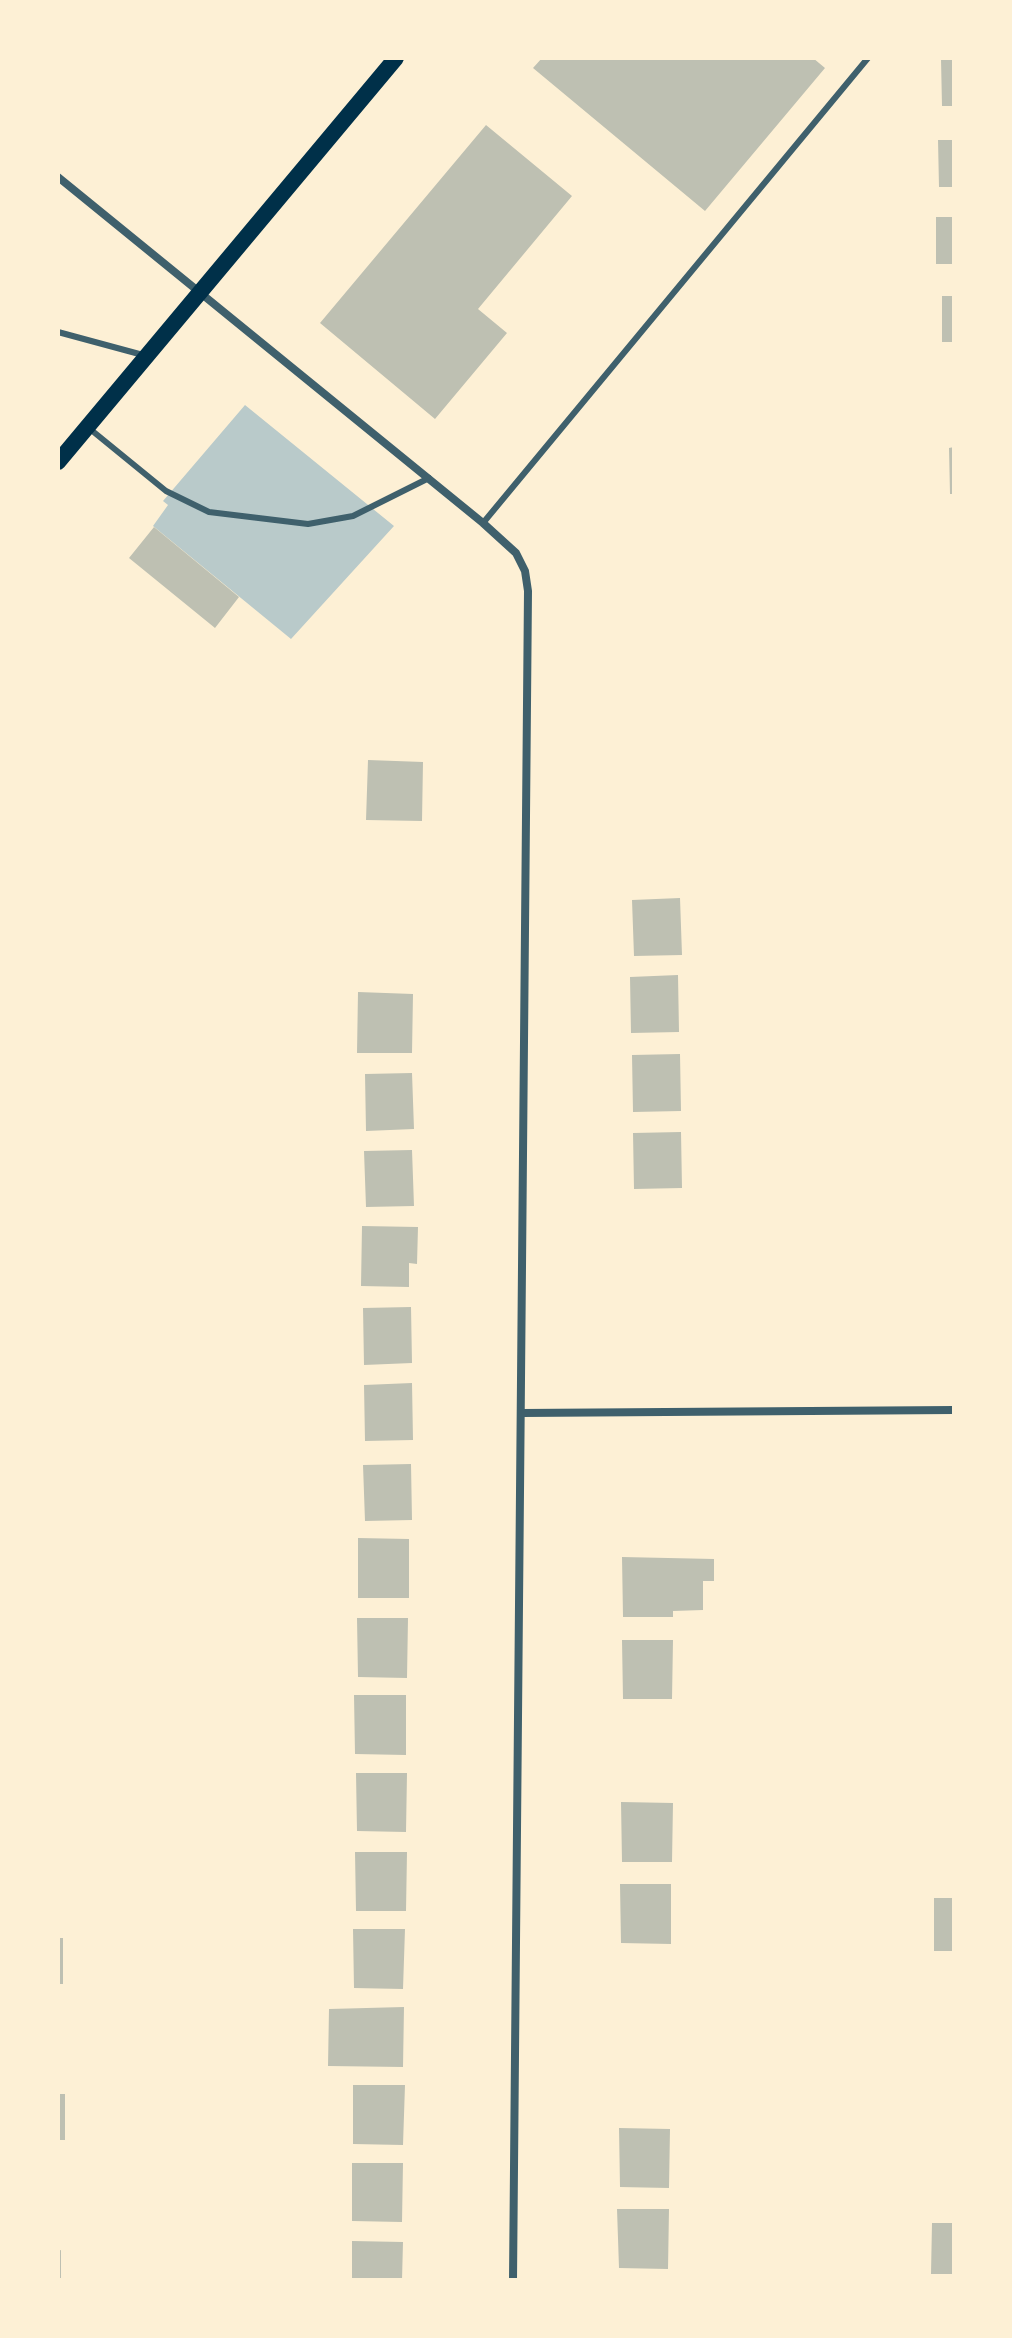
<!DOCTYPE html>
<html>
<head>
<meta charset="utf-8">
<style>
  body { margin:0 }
  #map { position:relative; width:1012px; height:2338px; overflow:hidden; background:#fdf0d5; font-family:"Source Sans 3",sans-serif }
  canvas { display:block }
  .frame { position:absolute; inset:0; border:60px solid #fdf0d5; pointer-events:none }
</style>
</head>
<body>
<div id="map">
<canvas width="1012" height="2338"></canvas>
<div class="frame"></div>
</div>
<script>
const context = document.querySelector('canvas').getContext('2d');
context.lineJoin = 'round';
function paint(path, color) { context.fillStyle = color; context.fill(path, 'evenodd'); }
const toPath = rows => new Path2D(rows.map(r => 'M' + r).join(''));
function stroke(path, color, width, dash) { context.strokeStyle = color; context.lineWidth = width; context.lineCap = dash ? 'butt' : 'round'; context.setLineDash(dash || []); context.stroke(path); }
paint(toPath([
  [245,405,394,526,291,639,153,526,168,505,163,501]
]), '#b9caca');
paint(toPath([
  [542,58,813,58,825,68,705,211,533,68],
  [941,59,954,59,954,106,942,106],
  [486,125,572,196,478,309,507,333,435,419,320,323],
  [938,140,954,140,954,187,939,187],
  [936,217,954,217,954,264,936,264],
  [942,296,954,296,954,342,942,342],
  [954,447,954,494,950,494,949,448],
  [154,527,239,597,215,628,129,558],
  [368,760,423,762,422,821,366,820],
  [680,898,682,955,634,956,632,900],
  [678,975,679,1032,631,1033,630,977],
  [358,992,413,994,412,1053,357,1053],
  [680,1054,681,1111,633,1112,632,1055],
  [412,1073,414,1129,366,1131,365,1074],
  [681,1132,682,1188,634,1189,633,1133],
  [412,1150,414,1206,366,1207,364,1151],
  [362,1226,418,1227,417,1264,409,1263,409,1287,361,1286],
  [411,1307,412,1363,364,1365,363,1308],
  [412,1383,413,1440,365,1441,364,1385],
  [411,1464,412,1520,365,1521,363,1465],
  [358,1538,409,1539,409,1598,358,1598],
  [622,1557,714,1559,714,1581,703,1581,703,1610,673,1611,673,1617,623,1617],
  [357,1618,408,1618,407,1678,358,1677],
  [622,1640,673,1640,672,1699,623,1699],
  [354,1695,406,1695,406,1755,355,1754],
  [356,1773,407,1773,406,1832,357,1831],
  [621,1802,673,1803,672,1862,622,1862],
  [355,1852,407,1852,406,1911,356,1911],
  [620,1884,671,1884,671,1944,621,1943],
  [934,1898,954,1898,954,1951,934,1951],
  [353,1929,405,1929,403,1989,354,1988],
  [58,1938,63,1938,63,1984,58,1984],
  [404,2007,403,2067,328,2066,329,2009],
  [353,2085,405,2085,403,2145,353,2144],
  [58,2094,65,2094,65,2140,58,2140],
  [619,2128,670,2129,669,2188,620,2187],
  [352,2163,403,2163,402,2222,352,2221],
  [617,2209,669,2209,668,2269,619,2268],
  [932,2223,954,2223,954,2274,931,2274],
  [352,2241,403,2242,402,2280,352,2280],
  [61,2250,61,2280,58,2280,58,2251]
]), '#bec0b2');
stroke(toPath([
  [58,332,143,355],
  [90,429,166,491,209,512,308,524,353,516,429,478],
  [483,523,868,58]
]), '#3f606c', 6);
stroke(toPath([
  [58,177,483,523,516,553,525,571,528,591,513,2280],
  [522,1413,954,1410]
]), '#3f606c', 8);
stroke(toPath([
  [58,462,396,58]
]), '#003049', 16);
</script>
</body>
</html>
